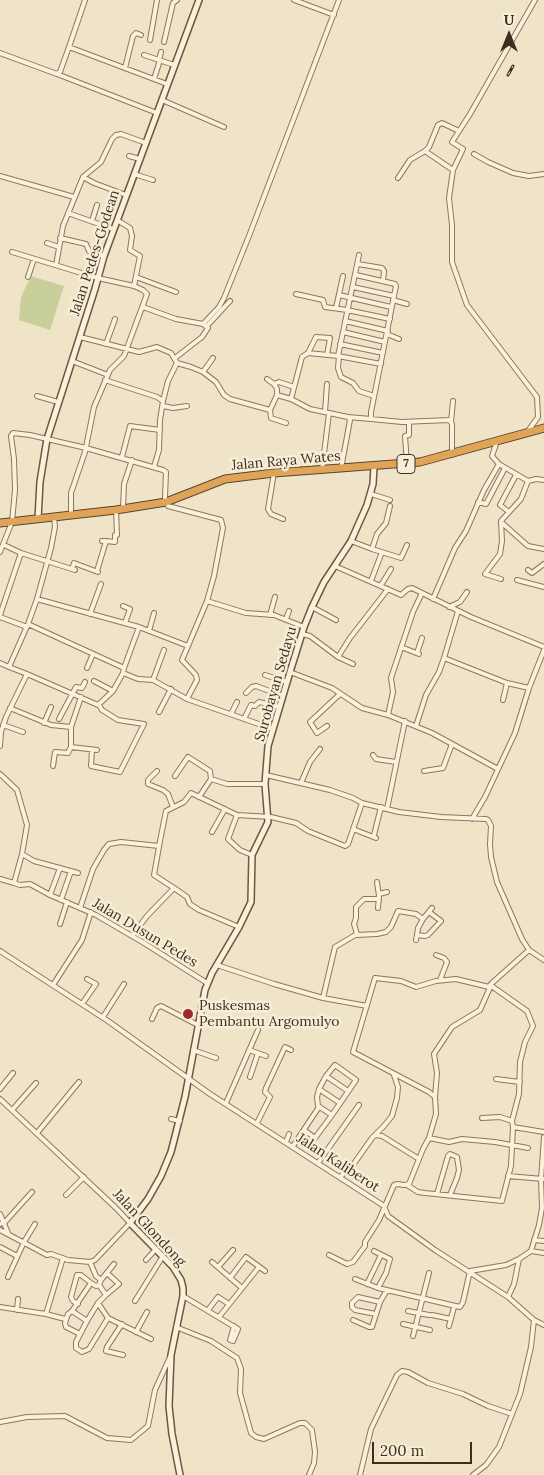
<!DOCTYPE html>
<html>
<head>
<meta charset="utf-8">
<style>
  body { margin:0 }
  #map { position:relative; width:544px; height:1475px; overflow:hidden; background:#f0e4c8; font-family:Lora,serif }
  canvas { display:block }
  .north { position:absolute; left:484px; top:10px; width:50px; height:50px; -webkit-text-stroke:4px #f7eed8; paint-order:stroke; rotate:0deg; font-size:14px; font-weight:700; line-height:20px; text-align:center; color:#3d2e20 }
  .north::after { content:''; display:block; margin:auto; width:18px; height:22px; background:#3d2e20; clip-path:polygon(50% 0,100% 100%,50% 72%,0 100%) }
  .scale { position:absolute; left:372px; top:1442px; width:100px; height:22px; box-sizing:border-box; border:2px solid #3d2e20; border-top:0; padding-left:6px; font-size:15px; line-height:18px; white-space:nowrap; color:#3d2e20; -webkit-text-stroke:4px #f7eed8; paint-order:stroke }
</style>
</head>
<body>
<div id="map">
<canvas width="544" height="1475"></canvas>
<div class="north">U</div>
<div class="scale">200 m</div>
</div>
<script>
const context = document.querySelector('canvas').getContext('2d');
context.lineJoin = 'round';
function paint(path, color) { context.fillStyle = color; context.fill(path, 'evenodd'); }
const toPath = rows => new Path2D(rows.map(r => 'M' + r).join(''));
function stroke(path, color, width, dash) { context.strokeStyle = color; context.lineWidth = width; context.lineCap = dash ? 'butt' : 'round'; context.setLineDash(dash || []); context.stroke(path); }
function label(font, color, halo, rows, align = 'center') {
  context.font = font + ' Lora,serif'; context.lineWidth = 5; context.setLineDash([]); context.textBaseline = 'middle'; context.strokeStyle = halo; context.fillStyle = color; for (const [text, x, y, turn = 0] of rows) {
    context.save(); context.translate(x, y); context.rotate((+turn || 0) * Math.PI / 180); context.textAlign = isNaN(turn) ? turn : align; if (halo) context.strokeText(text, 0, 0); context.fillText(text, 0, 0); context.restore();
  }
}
paint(toPath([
  [31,276,64,286,50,330,19,320,21,297]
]), '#c9cf9b');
const street = toPath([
  [294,0,334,15],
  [150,40,157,0],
  [164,42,173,3,177,0],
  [69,47,85,0],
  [0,53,57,74,60,72,69,47,167,84],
  [144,55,174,65],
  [159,60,161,52],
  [125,68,133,36,136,33,141,35],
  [57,74,157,113],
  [154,79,160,60],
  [162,100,224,127],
  [425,151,453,170,449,198,452,225,452,262,467,305,537,397,538,417,528,431],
  [474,154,488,162,513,173,529,176,544,174],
  [129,156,140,159],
  [453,170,463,149,452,142,470,114,535,0],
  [134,174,153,180],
  [0,176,74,197],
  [83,177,94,183,126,195],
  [398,178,410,160,425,151,429,147,438,125,442,123,459,131],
  [68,213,113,229],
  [117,220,130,228,132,236,130,250,140,256,134,286],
  [92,221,97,205],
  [60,238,86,244,89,251,104,256],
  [47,243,59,247],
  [12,252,98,278,134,286,143,290,147,294,124,356,110,370,94,407,85,452,71,493,71,515],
  [358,264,382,268,384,271,383,281],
  [56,265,63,226,83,177,101,162,112,139,116,135,121,134,146,143],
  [356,275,395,284,396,286,371,412,371,419,402,422,449,420,452,424,452,455],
  [28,277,34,259],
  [136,277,176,292],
  [353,287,394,296],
  [296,294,323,300,325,307,347,310,390,319],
  [339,295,391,307],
  [393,300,407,304],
  [143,307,176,319,203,324,219,307,224,298,249,236,339,0],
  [336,308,343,276],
  [345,321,388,331],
  [207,326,230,301],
  [343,332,385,342],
  [387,334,399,339],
  [80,337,139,352,157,347,171,353,177,363,191,367,203,372,216,382,224,395,230,399,270,410,277,395,277,389,274,384,267,379],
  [106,344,115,319],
  [340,344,383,353],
  [308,353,338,356,381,364],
  [338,356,359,255],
  [339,356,338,368,341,377,353,383,359,391,374,396],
  [175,358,202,337,208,328,203,324],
  [72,361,108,375],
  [203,372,213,358],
  [105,380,157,397,163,401],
  [274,384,279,382,294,387],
  [277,395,291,399,310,409,348,417,350,420,341,469],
  [37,396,58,402],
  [291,399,302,357,308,353,316,337,330,338,327,355],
  [163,406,173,408,187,406],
  [270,410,271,418,286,423],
  [325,412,327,384],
  [348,417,371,419],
  [451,422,453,401],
  [497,441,492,456,499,464,528,481,536,479,544,480],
  [122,457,130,426,160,430],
  [407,464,405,436,409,435,409,422],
  [154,467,159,450,160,420,163,401,168,381,177,363],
  [322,470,329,413],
  [274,473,268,509,271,514,283,519],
  [371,494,390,500],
  [478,502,486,504,505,468],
  [123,509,124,484,132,460],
  [509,512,500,505,516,475],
  [501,522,528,546,544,549],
  [106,541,115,542,115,535,117,535,116,510],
  [351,541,372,549,377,534,386,523,390,506],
  [4,545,21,553,75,570],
  [372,549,401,558,407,545],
  [0,552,12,522,15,490,14,459,11,436,13,433,30,435,86,448,163,470,166,472,165,498,168,506,221,520,223,528,214,576,207,601,188,646,139,627,37,599],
  [335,566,401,595,408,589,412,588,471,617,544,647],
  [72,569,74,563,98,572],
  [528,570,532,573,544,564],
  [97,571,106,541,102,541],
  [501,579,485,574,500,554,502,541,501,521,521,499,528,481],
  [517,580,544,587],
  [371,581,382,552],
  [381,585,391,569],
  [433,599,455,548,466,531,484,490,499,464],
  [207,601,246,613,274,615,304,627],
  [123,606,130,609,125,623],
  [312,607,336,620],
  [449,607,460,602,467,592],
  [90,614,101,584],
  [0,615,21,553],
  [270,615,275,597],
  [0,617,27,627],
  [286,619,289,611],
  [28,624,124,668,123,673],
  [149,631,154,613],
  [302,634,310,636,338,657,353,664],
  [401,647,419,654],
  [417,653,422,638],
  [338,657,350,638,388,589],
  [444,658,507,683,529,688],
  [0,663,9,667],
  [87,668,93,654],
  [124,668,139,627],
  [290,672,332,688,362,708,388,715,432,733,498,769],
  [123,673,138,679,153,680,187,699,273,729],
  [27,674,98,705,113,691,123,673],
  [265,675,287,682],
  [153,680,164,650],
  [94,681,113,691],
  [246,693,252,687,256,686,283,696],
  [187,699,197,680,196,675,182,660,188,646],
  [503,700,507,683],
  [10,708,51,725,71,727,81,697],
  [159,712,171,689],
  [231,714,237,702],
  [388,715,393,692,391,678,413,612,422,593],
  [59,719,76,687,82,688,85,682],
  [244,719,251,705,255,706,259,702,280,707],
  [44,723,51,707],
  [3,725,23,732],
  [327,726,317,733,310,722,340,694],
  [416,726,426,695,439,672,444,658,458,611],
  [71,727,71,748],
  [0,746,1,732,6,717,27,674,9,667,28,624,37,599,51,548,55,527,54,517],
  [92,750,91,766,120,772,144,724,118,720,102,710,99,705],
  [373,755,376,759,396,762],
  [53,766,55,752,68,753,71,747,97,750],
  [157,771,148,780,148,784,163,790,168,794,173,807],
  [424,771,443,768,452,744],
  [0,774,17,790,27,825,22,854,14,883,20,885,30,884,50,895,96,915,144,943,207,983],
  [266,775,330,790,353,798,362,803,399,812,441,817,486,819,488,820,491,826,490,844,491,857,497,882,522,939,529,950,544,960],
  [175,776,188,757,210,771,211,779,199,797],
  [211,779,227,784,265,784],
  [301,783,310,762,320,749],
  [387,809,405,721],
  [237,815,228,839,240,850,252,855],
  [472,819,485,797,515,733,529,688,544,650],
  [353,829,376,838],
  [212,832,225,809],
  [374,835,381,807],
  [22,854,34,861,78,873],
  [0,879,14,883],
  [377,882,379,896,378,908],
  [174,888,154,875,160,841,166,811,184,802,191,793,237,815,271,817,296,823,308,831,345,846,348,844,362,803],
  [379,894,387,892],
  [50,895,60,868],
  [61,900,71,871],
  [80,908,93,869,104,850,109,844,121,842,159,846],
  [60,924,67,902],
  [356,935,377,934,386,932,391,927,398,911,416,914,423,919,432,908],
  [417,935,418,928,423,919],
  [132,936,147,916,174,888,187,897,190,904,199,910,239,927],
  [416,940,417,935,425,936,428,935,441,921,429,912],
  [0,951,108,1021,210,1094,384,1206,388,1216,435,1250,508,1297,534,1320,544,1325],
  [436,955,444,958,447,962,440,980],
  [217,965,274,984,323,998,367,1006],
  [53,985,82,940,91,912],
  [490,985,527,1011,533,1026,525,1042,520,1062,519,1094,512,1121,513,1127],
  [323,998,335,947,357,934,354,924,356,918,356,907,364,899,379,899],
  [82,1004,96,984,87,979],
  [103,1017,124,984],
  [152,1019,157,1008,161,1006,198,1025],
  [193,1050,216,1058],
  [249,1050,266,1056],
  [250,1077,258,1053],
  [496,1079,520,1082],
  [0,1089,13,1073],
  [319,1089,326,1076],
  [435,1097,429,1092,353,1052,375,978,401,981,416,987,436,981,456,979,489,987],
  [0,1099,116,1208,130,1223,95,1260,90,1262,68,1260,51,1254,47,1255,0,1230],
  [226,1103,258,1030],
  [13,1109,36,1083],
  [332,1115,356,1080,335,1065,326,1076,348,1091],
  [482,1118,500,1117,512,1121],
  [171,1119,180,1121],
  [257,1123,270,1097,265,1092,266,1088,285,1047,291,1050],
  [304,1130,315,1138,332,1115,318,1106,317,1097,319,1089,340,1103],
  [37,1133,79,1082],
  [375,1135,382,1136,419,1159],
  [429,1138,449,1142,462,1139,495,1142,528,1148],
  [286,1142,289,1134],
  [293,1146,319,1107],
  [318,1163,359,1105],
  [508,1176,543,1179],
  [340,1177,353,1165,372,1138,384,1126,392,1116,397,1098,398,1087,394,1075],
  [407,1185,418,1192,425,1193,502,1201,511,1166,513,1127,544,1132],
  [437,1194,448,1156,450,1154,457,1157,459,1170,457,1178,450,1195],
  [66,1195,84,1177],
  [0,1214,8,1233],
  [0,1224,5,1222,32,1192],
  [534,1240,544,1241],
  [0,1247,17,1256],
  [374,1251,390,1259,386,1273,378,1288],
  [531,1251,544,1253],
  [329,1255,347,1264,353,1262,365,1246,365,1242,379,1220,394,1185,398,1184,404,1185,409,1184,423,1149,429,1138,436,1114,435,1097,437,1073,434,1054,452,1027,480,1010,492,983,529,950],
  [246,1257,265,1271],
  [146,1260,156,1249],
  [90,1262,96,1276,101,1280,99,1285,106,1295,98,1303,87,1321,76,1342,76,1348,82,1352,89,1349,108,1318],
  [212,1262,242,1288],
  [218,1267,233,1250],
  [8,1277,24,1242,35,1224],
  [230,1278,246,1257],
  [355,1279,378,1288,460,1307,463,1302,470,1271,506,1265,519,1259,531,1251,539,1225,542,1208,541,1179,544,1137],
  [101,1280,114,1264],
  [367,1284,381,1255],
  [106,1295,119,1284,107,1273],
  [183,1296,238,1329,233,1341,230,1340],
  [508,1297,514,1284,519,1259],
  [135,1301,163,1256],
  [98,1303,108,1318,151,1339],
  [78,1304,73,1301,71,1297,77,1275,81,1275,91,1283],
  [0,1307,46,1314,65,1319],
  [17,1310,18,1299],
  [208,1310,218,1297,229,1304],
  [72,1311,91,1283,96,1286,99,1285],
  [408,1311,429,1315],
  [46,1314,63,1258],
  [376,1314,355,1310,352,1307,352,1303,358,1297,380,1302],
  [432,1315,451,1319],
  [219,1317,259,1267],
  [353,1320,369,1327,372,1327,380,1302,387,1290],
  [122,1324,107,1347,106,1351,123,1355],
  [403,1324,430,1330],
  [449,1326,454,1307],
  [176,1327,211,1341,237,1358,241,1369,240,1393,251,1433,256,1437,264,1439,300,1423,305,1423,312,1430,315,1452,314,1463,309,1475],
  [136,1332,147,1312],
  [80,1334,66,1327,65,1323,68,1314,72,1311,87,1321],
  [413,1336,429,1273],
  [230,1340,234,1326],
  [0,1422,27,1417,65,1416,107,1438,131,1440,148,1426,155,1390,170,1357],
  [360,1475,371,1429,397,1375,402,1371,408,1372,428,1383,463,1394,488,1406,512,1414],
  [473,1475,486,1465,499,1447,520,1394,531,1347,534,1320]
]);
const secondary = toPath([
  [38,519,40,482,47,439,95,289,104,256,199,0],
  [180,1475,172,1434,169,1406,171,1355,183,1296,183,1288,181,1280,173,1267,130,1223,148,1199,161,1176,171,1152,185,1097,205,990,212,973,239,927,251,902,252,855,268,822,265,784,268,746,290,672,304,627,312,607,324,582,351,541,367,505,373,484,374,467]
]);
const highway = toPath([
  [0,523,116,510,166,502,225,479,274,473,420,462,544,428]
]);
stroke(street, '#8d765c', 6);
stroke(secondary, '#6f573f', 8);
stroke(highway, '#5b4430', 9);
stroke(street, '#faf1dc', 4);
stroke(secondary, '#faf1dc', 5);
stroke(highway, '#e0a458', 7);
const rail = toPath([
  [508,75,513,66]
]);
stroke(rail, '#3d2e20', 3);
stroke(rail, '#f7eed8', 1, [4]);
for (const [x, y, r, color] of [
  [188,1014,6,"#9e2a2b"]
]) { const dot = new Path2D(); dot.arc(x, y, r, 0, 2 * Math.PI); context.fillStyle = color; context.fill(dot); stroke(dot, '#f7eed8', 2); }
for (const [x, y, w] of [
  [406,464,18]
]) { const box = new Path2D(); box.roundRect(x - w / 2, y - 9.5, w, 19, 4); context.fillStyle = '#f7eed8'; context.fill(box); stroke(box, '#3d2e20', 1); }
label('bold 12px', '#3d2e20', null, [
  ["7",406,464]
]);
label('14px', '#3d2e20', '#f7eed8', [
  ["Jalan Pedes-Godean",95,253,-72],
  ["Jalan Raya Wates",286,461,-5],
  ["Surobayan Sedayu",276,684,-74],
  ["Jalan Dusun Pedes",145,933,31],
  ["Jalan Kaliberot",338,1163,33],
  ["Jalan Glondong",149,1228,47]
]);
label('14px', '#3d2e20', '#f7eed8', [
  ["Puskesmas",199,1006],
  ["Pembantu Argomulyo",199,1022]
], 'left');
</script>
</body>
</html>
